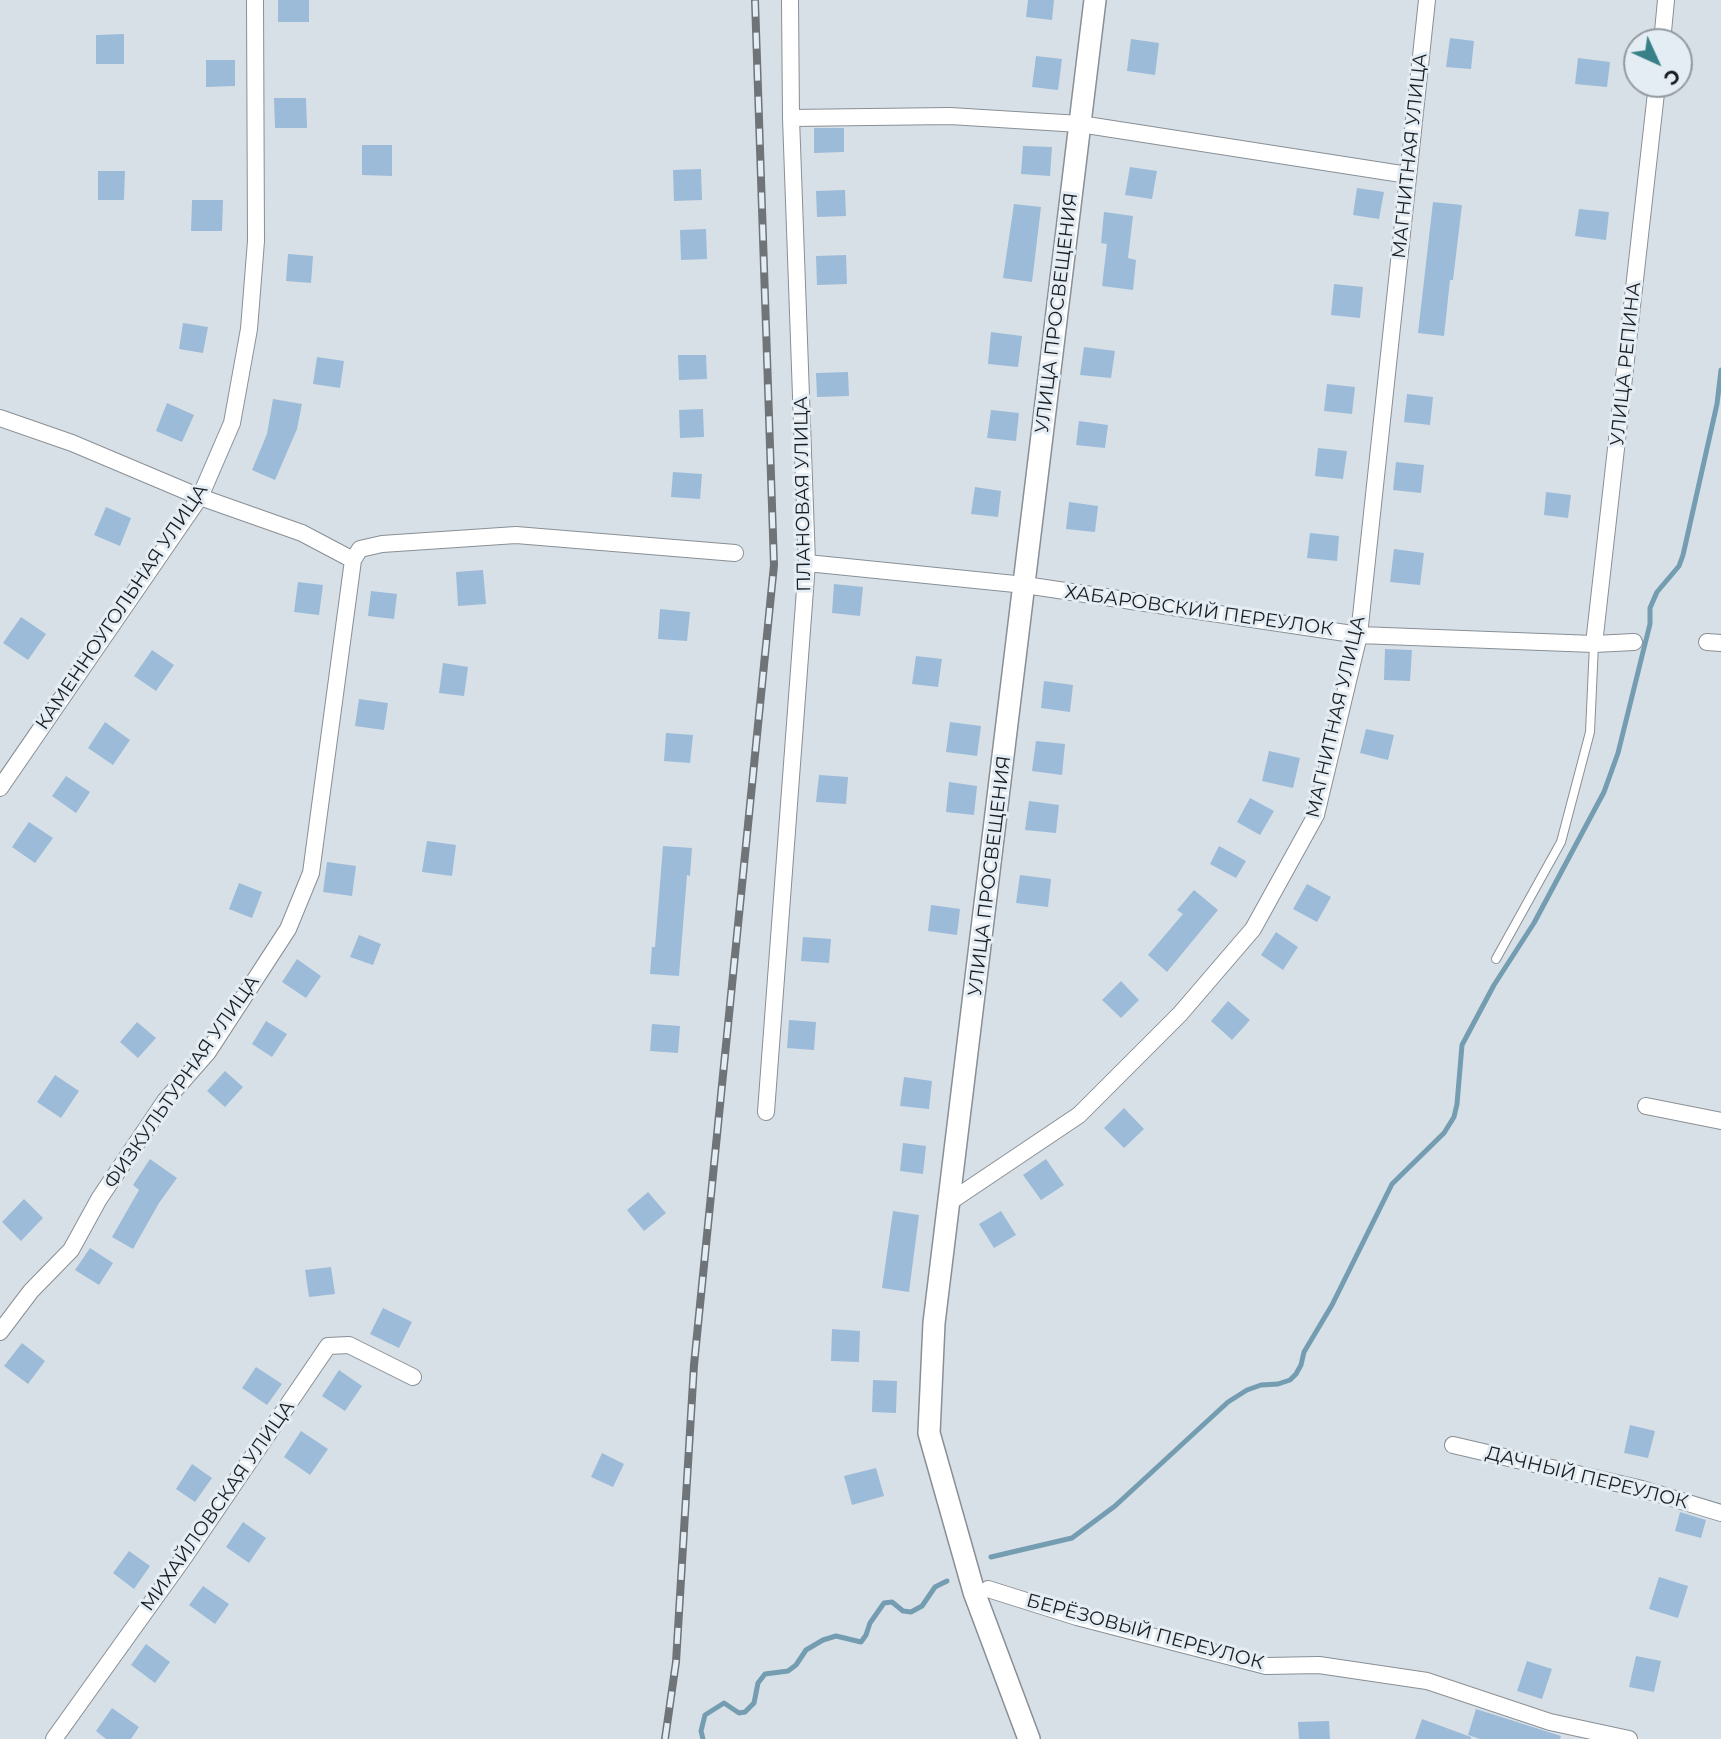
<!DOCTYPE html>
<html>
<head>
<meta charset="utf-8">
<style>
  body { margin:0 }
  #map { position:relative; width:1721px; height:1739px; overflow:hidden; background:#d8e0e7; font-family:Montserrat,sans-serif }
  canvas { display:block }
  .north { position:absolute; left:1623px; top:28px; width:70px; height:70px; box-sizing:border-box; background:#e5edf4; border:2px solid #949a9f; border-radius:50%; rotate:135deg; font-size:19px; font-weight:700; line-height:28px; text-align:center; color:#1a1d20 }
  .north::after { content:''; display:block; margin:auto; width:24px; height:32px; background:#388087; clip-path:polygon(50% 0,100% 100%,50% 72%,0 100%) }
</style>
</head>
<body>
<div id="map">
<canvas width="1721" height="1739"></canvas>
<div class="north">С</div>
</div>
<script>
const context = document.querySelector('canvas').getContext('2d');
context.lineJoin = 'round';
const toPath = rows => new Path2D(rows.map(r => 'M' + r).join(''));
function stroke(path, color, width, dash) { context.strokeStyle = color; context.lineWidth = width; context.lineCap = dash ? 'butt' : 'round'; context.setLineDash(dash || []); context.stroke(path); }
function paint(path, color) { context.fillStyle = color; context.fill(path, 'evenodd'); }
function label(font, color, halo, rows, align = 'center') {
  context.font = font + ' Montserrat,sans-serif'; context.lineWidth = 6; context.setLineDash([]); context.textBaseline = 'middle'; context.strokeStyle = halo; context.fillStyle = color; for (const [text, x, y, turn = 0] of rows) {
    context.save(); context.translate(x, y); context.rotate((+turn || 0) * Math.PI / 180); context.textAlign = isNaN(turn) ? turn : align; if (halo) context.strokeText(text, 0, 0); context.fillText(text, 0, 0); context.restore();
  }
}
stroke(toPath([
  [991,1557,1072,1538,1115,1506,1228,1402,1247,1390,1261,1385,1278,1384,1290,1380,1296,1374,1301,1365,1304,1352,1332,1305,1392,1184,1444,1133,1454,1117,1457,1104,1462,1045,1494,985,1534,923,1604,792,1618,753,1642,656,1650,624,1650,608,1657,592,1679,566,1683,555,1717,404,1721,370],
  [703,1739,701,1731,705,1715,724,1703,739,1713,745,1712,754,1703,758,1683,765,1674,788,1671,796,1665,806,1650,823,1640,836,1636,861,1642,866,1635,870,1623,884,1603,892,1602,903,1611,911,1612,922,1606,935,1587,947,1581]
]), '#749db2', 5);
paint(toPath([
  [278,0,309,0,309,22,278,22],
  [1028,0,1054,0,1052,20,1026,17],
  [124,34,124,64,96,64,96,35],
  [1450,38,1474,41,1471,69,1446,67],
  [1131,39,1159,43,1155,75,1127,71],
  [1036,56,1062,59,1058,90,1032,87],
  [1578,58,1610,62,1607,87,1575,84],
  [206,60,235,60,235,86,206,87],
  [274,98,306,98,307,128,275,128],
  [814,128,844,128,844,152,814,153],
  [362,145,392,145,392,176,362,175],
  [1023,146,1052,147,1050,176,1021,174],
  [1130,167,1157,171,1152,199,1125,195],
  [701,169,702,200,674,201,673,170],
  [98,171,125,171,124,200,98,200],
  [1357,188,1384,192,1379,219,1353,215],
  [845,190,846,216,817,217,816,191],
  [192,200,223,200,222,231,191,231],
  [1433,202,1462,205,1453,280,1450,280,1444,336,1418,333],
  [1014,204,1041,207,1032,282,1003,278],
  [1579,209,1609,212,1606,240,1575,236],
  [1104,212,1133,216,1128,258,1136,260,1133,290,1102,286,1107,244,1101,243],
  [706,229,707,259,681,260,680,230],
  [288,254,313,256,311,283,286,281],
  [846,255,847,284,817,285,816,256],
  [1334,284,1363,287,1360,318,1331,315],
  [183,323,208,327,203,353,179,349],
  [991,332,1022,336,1018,367,988,364],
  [1084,347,1115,351,1111,378,1080,375],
  [678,355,706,355,707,379,679,380],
  [317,357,344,361,340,388,313,384],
  [848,372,849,396,817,397,816,373],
  [1327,384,1355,387,1352,414,1324,411],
  [1407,394,1433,397,1430,425,1404,422],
  [273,399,302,404,297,429,275,480,252,470,267,434],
  [167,403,194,415,182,442,156,431],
  [703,409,704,437,680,438,679,410],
  [991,410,1019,413,1016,441,987,438],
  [1079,421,1108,425,1105,448,1076,445],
  [1318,448,1347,451,1343,479,1315,476],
  [1396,462,1424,465,1421,493,1393,490],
  [673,472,702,474,700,499,671,497],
  [975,487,1001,491,998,517,971,514],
  [1546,492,1571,495,1568,518,1544,515],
  [1069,502,1098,506,1095,532,1066,529],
  [106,507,131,518,120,546,94,535],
  [1310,533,1339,536,1337,561,1307,558],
  [1394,549,1424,553,1420,585,1390,582],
  [483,570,486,604,458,606,456,572],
  [298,582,323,585,319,615,294,612],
  [834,584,863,587,860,616,832,613],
  [371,591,397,594,394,619,368,616],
  [660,609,690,612,687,641,658,639],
  [21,617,46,634,28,660,3,643],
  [1385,649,1412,650,1410,681,1384,680],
  [152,650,174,665,156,691,134,676],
  [916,656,942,659,938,687,912,684],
  [443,663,468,667,464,696,439,693],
  [1044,681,1073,685,1070,712,1041,708],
  [359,699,388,703,384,730,355,726],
  [105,722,130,740,113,765,88,748],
  [950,722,981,726,977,756,946,752],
  [1366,729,1394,735,1388,760,1360,753],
  [666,733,693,735,690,763,664,761],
  [1036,741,1065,744,1062,775,1032,771],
  [1269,751,1300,758,1293,788,1262,781],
  [819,775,848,777,846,804,816,802],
  [66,776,90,792,76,813,52,796],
  [949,782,977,786,974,815,946,812],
  [1250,798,1274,811,1260,835,1237,822],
  [1029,801,1059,805,1056,833,1025,830],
  [29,822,53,838,35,863,12,847],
  [427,841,456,845,452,876,422,872],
  [663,846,692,848,690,876,687,875,679,976,650,974,652,947,655,947],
  [1219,846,1246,861,1236,878,1210,864],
  [327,862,356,866,352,896,323,892],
  [1020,875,1051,879,1048,907,1016,903],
  [239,883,262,892,252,918,229,909],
  [1307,884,1331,897,1317,922,1293,909],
  [1194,890,1218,910,1167,972,1148,955,1183,914,1177,910],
  [931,905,960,909,957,935,928,931],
  [1276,932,1298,947,1283,970,1261,955],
  [359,935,381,944,373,965,350,957],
  [803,937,831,939,829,963,801,961],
  [297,959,321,976,306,998,282,982],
  [1121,981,1139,1000,1121,1018,1102,1000],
  [1228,1001,1250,1020,1232,1040,1211,1021],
  [789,1020,816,1022,814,1050,787,1048],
  [266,1021,287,1034,272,1057,252,1044],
  [137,1022,156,1038,138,1058,120,1042],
  [652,1024,680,1026,678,1053,650,1051],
  [225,1071,243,1087,225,1107,207,1091],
  [55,1075,79,1091,61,1118,37,1102],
  [904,1077,932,1081,929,1109,900,1106],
  [1124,1108,1144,1129,1124,1148,1104,1128],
  [903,1143,926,1146,923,1174,900,1171],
  [150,1159,177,1178,159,1203,133,1249,112,1237,139,1190,133,1185],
  [1046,1159,1064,1185,1041,1200,1023,1175],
  [648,1192,666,1213,644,1231,627,1210],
  [24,1199,43,1218,21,1241,2,1222],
  [893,1211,919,1215,909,1292,882,1288],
  [1001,1211,1016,1235,994,1248,979,1224],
  [90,1248,113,1263,99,1285,75,1270],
  [331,1267,335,1294,309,1297,305,1270],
  [383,1308,412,1322,399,1348,370,1334],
  [832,1329,860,1331,859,1362,831,1361],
  [22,1343,45,1361,28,1384,4,1366],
  [256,1367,282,1384,267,1405,242,1388],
  [339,1370,362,1386,345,1411,322,1396],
  [873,1380,897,1381,896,1413,872,1412],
  [1630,1425,1655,1431,1648,1458,1624,1453],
  [301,1431,328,1449,310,1475,284,1457],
  [602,1453,624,1464,613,1487,591,1477],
  [192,1464,212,1478,195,1502,176,1489],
  [876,1468,884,1496,852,1505,844,1476],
  [1680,1512,1706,1520,1701,1538,1675,1531],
  [243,1522,266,1538,249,1563,226,1547],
  [129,1551,150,1566,134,1589,113,1573],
  [1659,1577,1688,1586,1678,1618,1649,1609],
  [203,1586,229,1604,215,1624,189,1605],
  [146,1644,170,1662,155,1683,131,1665],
  [1636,1656,1661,1661,1654,1692,1629,1687],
  [1527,1661,1552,1669,1542,1699,1517,1691],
  [112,1708,139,1727,131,1739,106,1739,96,1731],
  [1476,1709,1561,1736,1560,1739,1480,1739,1468,1735],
  [1422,1719,1471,1737,1471,1739,1415,1739],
  [1329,1721,1330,1739,1299,1739,1298,1722]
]), '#9cbbd8');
const service = toPath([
  [1496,959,1561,842,1590,732,1594,644]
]);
const minor = toPath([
  [1662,42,1666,0],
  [791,118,950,116,1080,124,1408,175],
  [0,418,72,443,200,497,302,533,353,560,360,549,382,544,516,535,735,553],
  [807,563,1025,585,1359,635,1594,644,1634,642],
  [1707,642,1721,643],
  [1594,644,1657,84],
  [0,788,200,497,232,423,249,329,256,241,255,0],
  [1646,1106,1721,1121],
  [766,1112,807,563,791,118,790,0],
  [951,1201,1079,1115,1180,1014,1253,929,1316,815,1359,635,1427,0],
  [0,1332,31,1291,71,1250,99,1199,165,1101,208,1052,288,929,311,873,353,560],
  [1453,1445,1642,1489,1721,1513],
  [988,1589,1077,1617,1266,1666,1319,1665,1427,1681,1550,1722,1629,1739],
  [54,1739,185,1556,328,1346,349,1345,413,1377]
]);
const tertiary = toPath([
  [1029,1739,974,1592,929,1433,934,1323,1095,0]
]);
stroke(service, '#888f95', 10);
stroke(minor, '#888f95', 18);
stroke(tertiary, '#888f95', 24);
stroke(service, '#fff', 8);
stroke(minor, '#fff', 16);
stroke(tertiary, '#fff', 21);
const rail = toPath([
  [665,1739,676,1662,694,1365,774,565,755,0]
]);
stroke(rail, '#6f7479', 8);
stroke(rail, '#e5edf4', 5, [16]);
label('19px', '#1a1d20', '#e5edf4', [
  ["МАГНИТНАЯ УЛИЦА",1410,156,-84],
  ["УЛИЦА ПРОСВЕЩЕНИЯ",1057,313,-83],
  ["УЛИЦА РЕПИНА",1626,364,-84],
  ["ПЛАНОВАЯ УЛИЦА",803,494,-91],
  ["КАМЕННОУГОЛЬНАЯ УЛИЦА",122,607,-56],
  ["ХАБАРОВСКИЙ ПЕРЕУЛОК",1199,611,8],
  ["МАГНИТНАЯ УЛИЦА",1336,717,-77],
  ["УЛИЦА ПРОСВЕЩЕНИЯ",990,876,-83],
  ["ФИЗКУЛЬТУРНАЯ УЛИЦА",182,1082,-55],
  ["ДАЧНЫЙ ПЕРЕУЛОК",1587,1478,14],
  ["МИХАЙЛОВСКАЯ УЛИЦА",218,1506,-55],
  ["БЕРЁЗОВЫЙ ПЕРЕУЛОК",1145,1632,15]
]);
</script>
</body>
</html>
